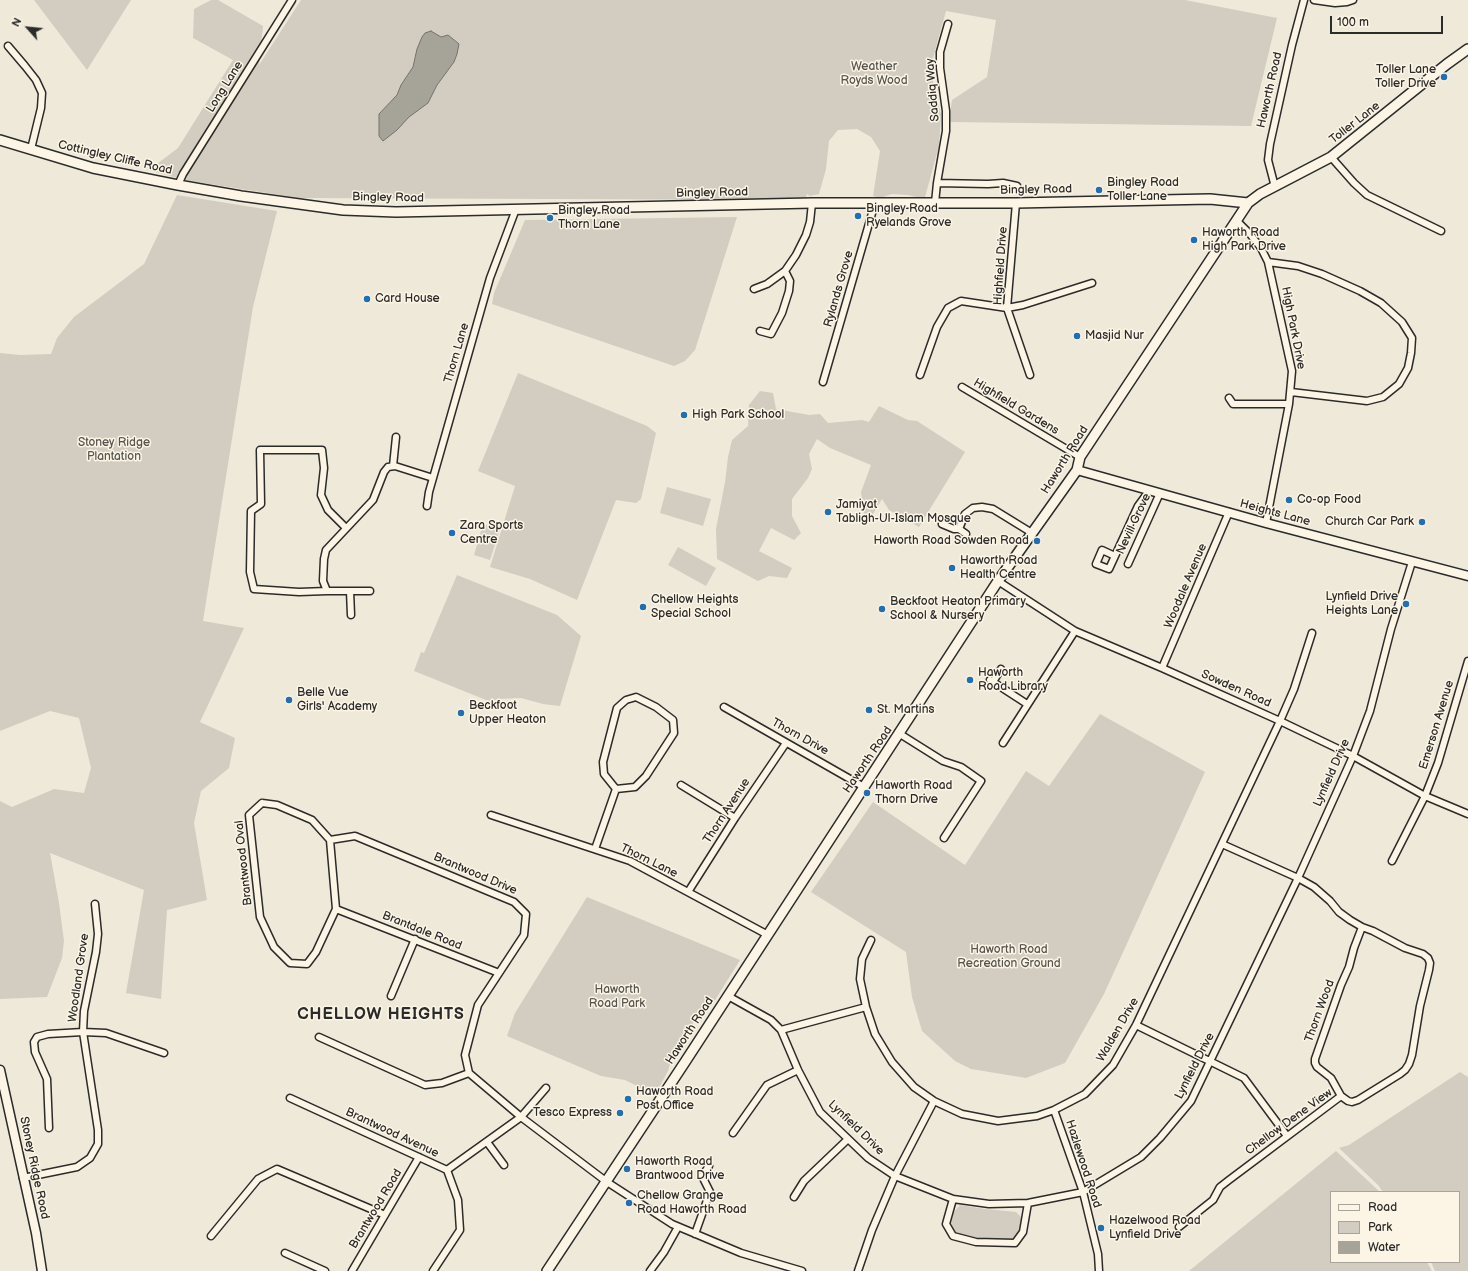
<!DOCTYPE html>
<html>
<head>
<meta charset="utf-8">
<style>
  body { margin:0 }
  #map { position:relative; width:1468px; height:1271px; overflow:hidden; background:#efe9da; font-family:"Balsamiq Sans",sans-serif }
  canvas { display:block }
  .legend { position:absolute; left:1330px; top:1191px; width:130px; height:72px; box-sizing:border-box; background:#fcf5e5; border:1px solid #a8a49b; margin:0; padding:5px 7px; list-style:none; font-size:12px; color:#2b2b2b }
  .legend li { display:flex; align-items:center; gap:8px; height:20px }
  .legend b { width:20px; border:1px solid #a8a49b }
  .north { position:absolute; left:8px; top:8px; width:40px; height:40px; -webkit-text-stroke:3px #fcf5e5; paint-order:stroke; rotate:297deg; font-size:11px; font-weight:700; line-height:16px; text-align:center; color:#2b2b2b }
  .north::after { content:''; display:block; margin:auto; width:14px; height:18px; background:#2b2b2b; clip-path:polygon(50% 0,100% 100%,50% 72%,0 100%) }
  .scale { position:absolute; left:1330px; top:16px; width:113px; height:18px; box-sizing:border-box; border:2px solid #2b2b2b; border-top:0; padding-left:5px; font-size:12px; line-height:14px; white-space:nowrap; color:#2b2b2b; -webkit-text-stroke:3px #fcf5e5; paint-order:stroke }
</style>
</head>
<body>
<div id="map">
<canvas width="1468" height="1271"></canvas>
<ul class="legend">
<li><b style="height:5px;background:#fcf5e5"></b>Road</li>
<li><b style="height:11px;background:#d2cdc0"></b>Park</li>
<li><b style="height:11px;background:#a6a399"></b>Water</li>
</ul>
<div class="north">N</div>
<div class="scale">100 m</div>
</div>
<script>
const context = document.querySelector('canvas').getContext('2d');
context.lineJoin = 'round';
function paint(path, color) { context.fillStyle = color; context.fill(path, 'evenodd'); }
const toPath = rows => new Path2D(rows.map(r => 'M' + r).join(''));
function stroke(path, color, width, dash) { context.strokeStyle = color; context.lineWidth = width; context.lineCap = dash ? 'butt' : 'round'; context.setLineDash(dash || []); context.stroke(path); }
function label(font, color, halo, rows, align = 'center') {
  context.font = font + ' "Balsamiq Sans",sans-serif'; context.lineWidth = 3; context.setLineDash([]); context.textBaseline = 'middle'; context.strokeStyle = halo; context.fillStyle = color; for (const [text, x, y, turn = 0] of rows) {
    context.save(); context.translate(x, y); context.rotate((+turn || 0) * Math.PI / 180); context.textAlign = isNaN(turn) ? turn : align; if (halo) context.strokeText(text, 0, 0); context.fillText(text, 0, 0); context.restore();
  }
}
paint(toPath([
  [34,0,131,0,87,70],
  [211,0,218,0,263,26,259,65,301,0,1185,0,1277,18,1251,126,950,122,950,113,952,100,987,77,996,20,946,11,930,69,941,115,939,146,925,197,920,198,908,195,892,194,880,198,873,196,880,151,871,137,857,129,838,130,829,141,826,169,819,194,810,196,807,194,805,200,299,198,184,180,149,170,178,148,233,60,193,38,194,9],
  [177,195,277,211,253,307,203,621,244,628,200,722,235,738,229,768,201,791,194,823,207,900,167,910,161,999,126,993,144,890,50,853,59,903,64,941,62,958,47,997,0,999,0,801,12,807,54,789,84,793,91,768,79,718,50,711,0,731,0,353,20,355,51,354,57,338,74,317,144,264],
  [737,217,695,350,685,361,674,366,492,304,494,293,525,220],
  [518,373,647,426,656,433,641,499,636,503,616,500,577,600,530,579,490,567,515,486,478,471],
  [760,391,773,393,776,409,809,415,820,414,828,423,862,420,869,422,879,406,908,420,917,421,965,452,919,527,889,510,882,499,873,514,864,514,861,492,871,465,830,448,817,439,809,454,812,469,808,478,792,499,792,516,801,533,794,540,771,528,759,551,792,568,787,578,769,576,758,581,717,559,716,529,725,482,728,457,732,440,748,426,749,405],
  [667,487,711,499,703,526,660,513],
  [483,524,500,529,490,560,474,555],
  [678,547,716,568,706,586,668,565],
  [457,575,557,615,581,636,560,706,543,704,521,698,498,699,491,702,414,671,421,652,424,653],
  [1100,714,1205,772,1104,994,1065,1063,1026,1078,971,1069,955,1061,922,1031,912,997,906,952,811,892,873,802,965,865,1026,771,1049,786],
  [587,897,740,960,712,1005,696,1018,672,1057,668,1071,655,1095,625,1080,601,1076,507,1036,515,1013],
  [1460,1072,1468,1077,1468,1271,1435,1271,1431,1262,1459,1262,1459,1192,1383,1192,1378,1185,1339,1148,1349,1145],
  [1336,1151,1380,1192,1331,1192,1331,1262,1427,1262,1432,1271,1189,1271],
  [960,1205,985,1209,1016,1212,1022,1218,1020,1231,1013,1240,977,1238,956,1233,951,1223,953,1213]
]), '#d2cdc0');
const water = toPath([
  [431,31,441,37,448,35,459,44,457,54,454,62,437,85,428,103,409,117,397,130,383,141,379,136,379,114,397,95,401,85,413,67,417,49,422,37,425,33,431,31]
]);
paint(water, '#a6a399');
stroke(water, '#75736d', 1);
const minor = toPath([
  [1314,0,1335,3,1347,2,1353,0],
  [8,46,25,66,36,80,42,93,41,108,31,149],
  [1331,157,1354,183,1367,195,1441,231],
  [937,183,988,184,1003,183,1017,186],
  [178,185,183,174,292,0],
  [1275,187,1268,160,1270,144,1292,45,1304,0],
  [935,203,937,183,946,131,946,111,940,68,940,52,948,24],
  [1016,203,1007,308,1030,375],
  [1236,220,1250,234,1261,248,1268,262,1292,371,1289,404,1266,523],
  [1268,262,1298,266,1322,274,1360,291,1381,303,1402,322,1412,338,1411,353,1408,368,1399,384,1383,397,1367,401,1291,392],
  [754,289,767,284,785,271,796,255,806,235,810,222,812,203],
  [760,331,771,334,782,313,789,291,790,281,785,271],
  [920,375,937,327,948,308,961,301,1007,308,1023,305,1092,283],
  [823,382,875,203],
  [962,387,1080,457],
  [1229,398,1233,404,1289,404],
  [393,466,396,437],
  [427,506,429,492,490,278,516,209],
  [942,524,954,529,959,529,965,514,973,508,982,507,993,509,1032,533],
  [959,529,966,534],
  [1115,556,1102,550,1096,564,1109,569,1115,556,1138,506,1149,491],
  [1128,564,1160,493],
  [998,581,1075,631,1162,668,1280,721,1353,756,1425,796,1468,814],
  [327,591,299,592,254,589,250,572,251,511,261,504,260,450,322,450,324,468,321,495,328,510,346,528],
  [350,591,351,615],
  [370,591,327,591,323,581,324,559,326,550,373,500,384,472,388,467,395,466,433,478],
  [1162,668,1229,512],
  [990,680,1027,704],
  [993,682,1001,669],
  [724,707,864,787],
  [900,734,943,761,961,767,981,781,944,838],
  [1003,743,1075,631],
  [681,785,735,818],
  [262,803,277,805,312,820,330,840,336,909,316,952,307,964,290,963,274,947,260,917,249,815,262,803],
  [491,815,630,861,768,935],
  [330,840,355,836,514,902,526,914,524,935,478,1005,465,1055,469,1073,521,1117,607,1182,672,1224,741,1253,802,1271],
  [1222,844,1298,878,1314,887,1330,901,1339,912,1350,920,1362,927,1373,931,1405,948,1423,954,1428,958,1430,963,1429,970,1420,1006,1412,1055,1409,1064,1405,1070,1400,1074,1358,1100,1352,1102,1348,1101,1341,1096,1331,1078,1317,1067,1315,1063,1315,1059,1341,985,1349,967,1354,948,1362,927],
  [595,849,616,789,604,774,603,762,617,708,626,700,636,697,656,707,673,720,674,733,646,776,635,787,616,789],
  [1392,861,1425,796,1438,763,1468,661],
  [688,892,735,818,786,743],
  [336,909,499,973],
  [871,940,862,959,860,979,866,1007,875,1034,892,1062,914,1087,934,1101,962,1114,998,1121,1037,1116,1054,1110,1085,1094,1113,1065,1136,1025,1280,721,1294,689,1312,633],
  [391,996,415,939],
  [728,996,771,1020,781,1030,798,1070,820,1112,868,1158,895,1176,953,1199,989,1204,1028,1203,1083,1192,1141,1157,1160,1138,1191,1101,1298,878,1353,756,1370,711,1391,629,1412,562],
  [1136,1025,1244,1078,1287,1136],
  [781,1030,866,1007],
  [319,1037,425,1085,442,1083,469,1073],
  [290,1098,447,1170,521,1117,546,1088],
  [1054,1110,1083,1192,1098,1254,1099,1271],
  [49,1128,47,1079,35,1052,34,1042,37,1037,48,1034,83,1032,106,1033,164,1053],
  [733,1133,767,1085,798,1070],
  [487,1142,504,1165],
  [23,1178,77,1167,90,1158,98,1144,98,1130,83,1032,84,1011,96,952,98,934,95,904],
  [794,1197,804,1181,848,1139],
  [953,1199,946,1224,953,1236,976,1242,1015,1243,1023,1232,1028,1203],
  [1179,1227,1213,1200,1220,1187,1229,1180,1341,1096],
  [695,1234,710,1192,702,1176,709,1166],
  [211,1236,258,1179,277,1169,385,1215],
  [285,1253,325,1271],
  [352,1271,419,1157],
  [433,1271,460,1230,458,1200,447,1170],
  [650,1271,664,1252,678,1227],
  [858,1271,872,1230,895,1176,934,1101]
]);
const tertiary = toPath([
  [1077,470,1266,523,1468,576],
  [0,1070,36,1233,42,1271]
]);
const secondary = toPath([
  [0,140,93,168,178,185,241,196,343,210,396,212,812,203,1016,203,1210,199,1248,203],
  [547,1271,685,1062,998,581,1077,470,1080,457,1248,203,1260,194,1331,157,1447,64,1468,49]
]);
stroke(minor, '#2b2b2b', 9);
stroke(tertiary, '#2b2b2b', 11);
stroke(secondary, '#2b2b2b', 12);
stroke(minor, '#fcf5e5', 6);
stroke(tertiary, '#fcf5e5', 8);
stroke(secondary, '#fcf5e5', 9);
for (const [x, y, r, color] of [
  [1444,77,4,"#1f6fb2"],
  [1099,190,4,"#1f6fb2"],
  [858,216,4,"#1f6fb2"],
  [550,218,4,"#1f6fb2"],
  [1194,240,4,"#1f6fb2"],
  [367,299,4,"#1f6fb2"],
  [1077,336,4,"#1f6fb2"],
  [684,415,4,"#1f6fb2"],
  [1289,500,4,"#1f6fb2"],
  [828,512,4,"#1f6fb2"],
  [1422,522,4,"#1f6fb2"],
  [452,533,4,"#1f6fb2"],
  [1037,541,4,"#1f6fb2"],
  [952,568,4,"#1f6fb2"],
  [1406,604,4,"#1f6fb2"],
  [643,607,4,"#1f6fb2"],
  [882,609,4,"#1f6fb2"],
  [970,680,4,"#1f6fb2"],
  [289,700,4,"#1f6fb2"],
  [869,710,4,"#1f6fb2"],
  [461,713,4,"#1f6fb2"],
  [867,793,4,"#1f6fb2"],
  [628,1099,4,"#1f6fb2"],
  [620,1113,4,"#1f6fb2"],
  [627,1169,4,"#1f6fb2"],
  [629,1203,4,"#1f6fb2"],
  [1101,1228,4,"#1f6fb2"]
]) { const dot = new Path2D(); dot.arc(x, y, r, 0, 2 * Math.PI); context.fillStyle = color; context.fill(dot); stroke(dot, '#fcf5e5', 1.5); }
label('12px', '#555450', '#fcf5e5', [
  ["Weather",874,67],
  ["Royds Wood",874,81],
  ["Stoney Ridge",114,443],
  ["Plantation",114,457],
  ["Haworth Road",1009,950],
  ["Recreation Ground",1009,964],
  ["Haworth",617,990],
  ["Road Park",617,1004]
]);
label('12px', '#2b2b2b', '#fcf5e5', [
  ["Toller Lane",1436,70,"right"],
  ["Toller Drive",1436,84,"right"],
  ["Bingley Road",1107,183],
  ["Toller Lane",1107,197],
  ["Bingley Road",866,209],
  ["Ryelands Grove",866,223],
  ["Bingley Road",558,211],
  ["Thorn Lane",558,225],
  ["Haworth Road",1202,233],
  ["High Park Drive",1202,247],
  ["Card House",375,299],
  ["Masjid Nur",1085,336],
  ["High Park School",692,415],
  ["Co-op Food",1297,500],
  ["Jamiyat",836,505],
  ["Tabligh-Ul-Islam Mosque",836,519],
  ["Church Car Park",1414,522,"right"],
  ["Zara Sports",460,526],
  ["Centre",460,540],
  ["Haworth Road Sowden Road",1029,541,"right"],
  ["Haworth Road",960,561],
  ["Health Centre",960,575],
  ["Lynfield Drive",1398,597,"right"],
  ["Heights Lane",1398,611,"right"],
  ["Chellow Heights",651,600],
  ["Special School",651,614],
  ["Beckfoot Heaton Primary",890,602],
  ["School & Nursery",890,616],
  ["Haworth",978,673],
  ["Road Library",978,687],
  ["Belle Vue",297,693],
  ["Girls' Academy",297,707],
  ["Beckfoot",469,706],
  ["Upper Heaton",469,720],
  ["St. Martins",877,710],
  ["Haworth Road",875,786],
  ["Thorn Drive",875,800],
  ["Haworth Road",636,1092],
  ["Post Office",636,1106],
  ["Tesco Express",612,1113,"right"],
  ["Haworth Road",635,1162],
  ["Brantwood Drive",635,1176],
  ["Chellow Grange",637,1196],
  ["Road Haworth Road",637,1210],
  ["Hazelwood Road",1109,1221],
  ["Lynfield Drive",1109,1235]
], 'left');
label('12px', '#2b2b2b', '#fcf5e5', [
  ["Long Lane",225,87,-58],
  ["Saddiq Way",933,90,-95],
  ["Haworth Road",1270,90,-77],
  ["Toller Lane",1355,123,-38],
  ["Cottingley Cliffe Road",115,158,13],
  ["Bingley Road",1036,190,-1],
  ["Bingley Road",712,193,-1],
  ["Bingley Road",388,198,1],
  ["Highfield Drive",1001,266,-86],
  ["Rylands Grove",839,289,-74],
  ["High Park Drive",1293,328,79],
  ["Thorn Lane",457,353,-74],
  ["Highfield Gardens",1016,407,31],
  ["Haworth Road",1065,460,-58],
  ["Heights Lane",1275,513,15],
  ["Nevill Grove",1134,524,-65],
  ["Woodale Avenue",1186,586,-67],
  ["Sowden Road",1236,689,24],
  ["Emerson Avenue",1437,725,-73],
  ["Thorn Drive",800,737,29],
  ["Haworth Road",868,760,-56],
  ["Lynfield Drive",1332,773,-66],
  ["Thorn Avenue",727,811,-57],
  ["Thorn Lane",649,861,26],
  ["Brantwood Oval",244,863,-96],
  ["Brantwood Drive",475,874,23],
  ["Brantdale Road",422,931,22],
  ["Woodland Grove",79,978,-82],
  ["Thorn Wood",1320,1011,-70],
  ["Walden Drive",1118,1030,-60],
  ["Haworth Road",690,1031,-57],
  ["Lynfield Drive",1195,1066,-63],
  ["Chellow Dene View",1289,1122,-36],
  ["Lynfield Drive",856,1128,44],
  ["Brantwood Avenue",392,1133,25],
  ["Hazlewood Road",1083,1164,72],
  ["Stoney Ridge Road",34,1168,78],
  ["Brantwood Road",376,1209,-59]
]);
context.letterSpacing = '1px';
label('bold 16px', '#2b2b2b', '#fcf5e5', [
  ["CHELLOW HEIGHTS",381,1015]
]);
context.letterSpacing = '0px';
</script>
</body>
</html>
